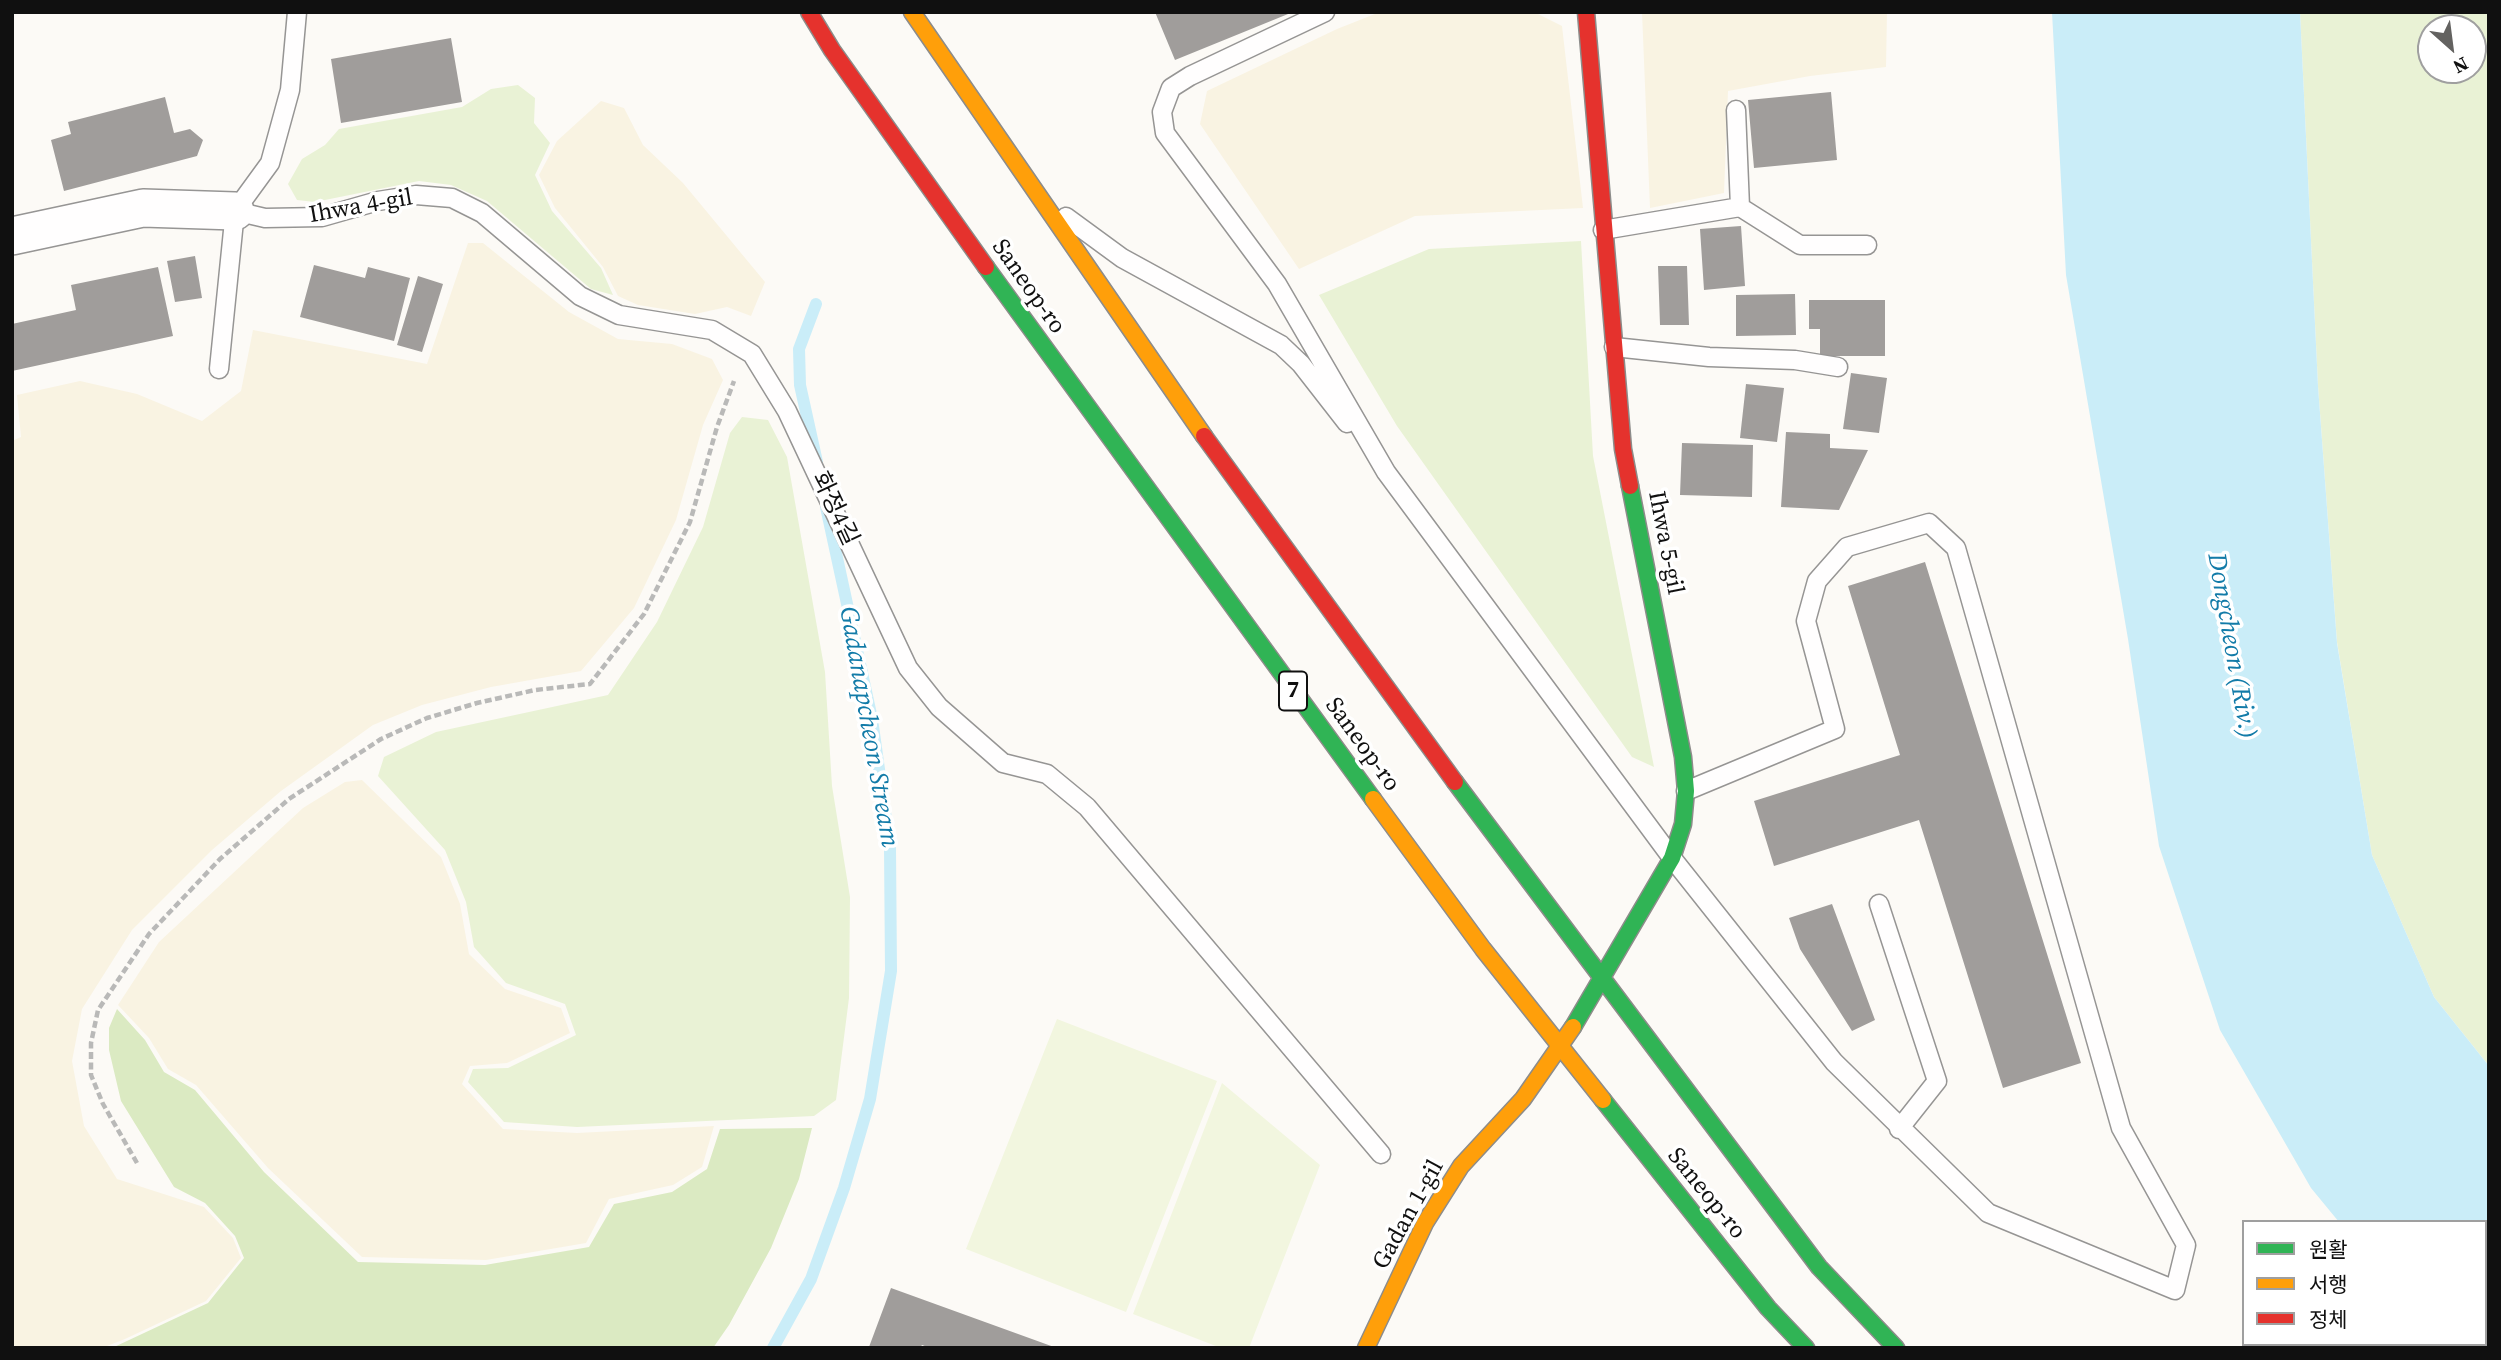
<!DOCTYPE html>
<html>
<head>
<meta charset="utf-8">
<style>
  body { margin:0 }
  #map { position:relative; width:2501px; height:1360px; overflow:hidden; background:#fcfaf6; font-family:"Source Serif 4","Noto Sans KR",serif }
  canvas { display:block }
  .frame { position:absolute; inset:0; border:14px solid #101010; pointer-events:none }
  .legend { position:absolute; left:2242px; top:1220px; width:245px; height:126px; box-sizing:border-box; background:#fff; border:2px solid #9f9f9f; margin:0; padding:9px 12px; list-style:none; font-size:21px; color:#101010 }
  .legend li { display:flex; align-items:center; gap:14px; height:35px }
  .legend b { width:35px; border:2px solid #9f9f9f }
  .north { position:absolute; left:2417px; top:14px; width:70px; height:70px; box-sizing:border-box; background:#fff; border:2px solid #9f9f9f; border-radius:50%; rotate:152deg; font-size:19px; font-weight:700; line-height:28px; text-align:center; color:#101010 }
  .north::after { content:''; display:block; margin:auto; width:24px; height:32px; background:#636260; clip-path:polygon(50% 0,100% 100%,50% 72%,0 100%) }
</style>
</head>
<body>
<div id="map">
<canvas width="2501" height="1360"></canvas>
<div class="frame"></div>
<ul class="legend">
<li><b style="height:9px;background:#30b455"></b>원활</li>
<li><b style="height:9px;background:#ff9f0a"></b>서행</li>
<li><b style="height:9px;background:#e5322d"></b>정체</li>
</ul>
<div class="north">N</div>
</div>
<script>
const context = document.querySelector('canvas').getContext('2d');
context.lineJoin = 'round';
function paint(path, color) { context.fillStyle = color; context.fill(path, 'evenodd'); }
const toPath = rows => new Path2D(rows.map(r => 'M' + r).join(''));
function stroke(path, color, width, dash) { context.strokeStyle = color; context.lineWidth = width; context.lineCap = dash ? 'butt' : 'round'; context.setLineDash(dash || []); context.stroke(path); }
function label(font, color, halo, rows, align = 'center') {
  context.font = font + ' "Source Serif 4","Noto Sans KR",serif'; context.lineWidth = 7; context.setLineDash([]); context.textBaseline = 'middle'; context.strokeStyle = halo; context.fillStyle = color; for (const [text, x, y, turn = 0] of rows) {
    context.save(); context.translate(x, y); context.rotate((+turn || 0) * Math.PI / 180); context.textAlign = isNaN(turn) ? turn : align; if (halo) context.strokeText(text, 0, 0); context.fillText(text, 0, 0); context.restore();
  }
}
paint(toPath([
  [1380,12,1534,12,1562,26,1583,208,1415,216,1299,269,1200,124,1207,91,1337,29],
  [1642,12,1887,12,1886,67,1810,76,1728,91,1724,193,1650,208],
  [601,101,624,108,643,145,683,183,765,282,751,316,727,307,695,314,638,305,618,296,603,267,555,208,539,175,557,141],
  [468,243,483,243,569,312,618,339,672,344,712,359,723,380,703,425,676,520,634,608,581,671,491,687,422,705,373,725,281,791,212,850,132,930,82,1009,72,1061,84,1126,117,1179,204,1207,233,1238,241,1258,206,1301,125,1339,102,1348,12,1348,12,441,21,437,17,395,80,381,137,394,202,421,241,391,253,330,427,364],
  [362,780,441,857,460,904,469,954,505,989,561,1008,570,1033,507,1063,470,1066,462,1084,503,1129,577,1133,714,1126,702,1167,673,1185,609,1199,586,1243,486,1260,362,1257,268,1168,196,1085,168,1069,149,1038,118,1005,159,942,303,808,345,782]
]), '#f9f3e2');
paint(toPath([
  [2300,12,2489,12,2489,1066,2434,997,2372,855,2337,642,2318,386],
  [2431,28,2473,28,2473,70,2431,70],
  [518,85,535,98,534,123,550,143,535,175,552,211,601,268,613,295,591,289,487,201,451,185,419,181,315,202,297,200,288,184,302,159,325,145,339,129,462,107,491,89],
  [1581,241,1593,456,1654,767,1632,757,1397,426,1319,295,1429,249],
  [742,417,768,420,787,457,825,672,832,786,850,897,849,998,836,1100,814,1116,577,1127,504,1122,468,1082,473,1069,508,1068,576,1035,565,1004,506,983,474,947,466,902,445,850,378,776,384,757,436,732,608,695,657,622,703,527,730,433]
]), '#e9f2d5');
paint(toPath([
  [117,1009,145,1040,164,1072,195,1090,264,1172,358,1262,485,1265,589,1247,614,1204,672,1192,707,1169,720,1129,812,1128,799,1179,771,1248,729,1325,713,1348,112,1348,208,1303,244,1258,235,1236,205,1203,174,1187,121,1101,109,1050,109,1028]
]), '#dbeac2');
paint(toPath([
  [1057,1019,1217,1081,1126,1312,966,1249],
  [1222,1083,1320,1165,1249,1348,1221,1348,1133,1314]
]), '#f2f6df');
paint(toPath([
  [2052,12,2300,12,2318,386,2337,643,2372,855,2434,997,2489,1066,2489,1348,2444,1348,2441,1344,2485,1344,2485,1222,2339,1222,2311,1188,2220,1030,2159,846,2128,639,2066,275]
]), '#caedf8');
stroke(toPath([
  [816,304,799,349,800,385,817,462],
  [773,1348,811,1279,844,1188,870,1099,891,971,890,848,872,719,826,507]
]), '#caedf8', 12);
paint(toPath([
  [1155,12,1293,12,1175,60],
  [451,38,462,102,341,123,331,59],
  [1831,92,1837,160,1754,168,1748,100],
  [165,97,174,133,190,129,203,140,197,156,64,191,51,140,71,134,68,122],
  [1741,226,1745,286,1704,290,1700,229],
  [195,256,202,298,175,302,167,261],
  [314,265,365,278,368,267,410,278,394,341,300,317],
  [1658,266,1687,266,1689,325,1660,325],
  [158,267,173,336,12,371,12,324,76,310,71,285],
  [418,276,443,284,422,352,397,345],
  [1795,294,1796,335,1736,336,1736,295],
  [1809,300,1885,300,1885,356,1820,356,1820,329,1809,329],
  [1851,373,1887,378,1879,433,1843,429],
  [1746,384,1784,388,1777,442,1740,438],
  [1786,432,1830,434,1830,448,1868,450,1839,510,1781,507],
  [1682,443,1753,445,1752,497,1680,495],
  [1925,562,2081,1063,2003,1088,1919,820,1774,866,1754,801,1900,755,1848,586],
  [1832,904,1875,1020,1852,1031,1800,949,1789,918],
  [891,1288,1054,1347,1054,1348,930,1348,922,1345,920,1348,869,1347]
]), '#a09d9b');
const lane = toPath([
  [1325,12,1190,76,1171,88,1162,112,1165,133,1277,284,1386,472,1672,858,1834,1062,1988,1213,2175,1290,2186,1245,2121,1128,1956,548,1929,523,1847,547,1817,581,1806,621,1835,729,1686,791],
  [1740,207,1800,245,1867,245],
  [235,211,265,218,322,217,378,201,416,195,452,198,482,213,580,296,619,315,712,330,752,354,787,411,908,668,939,707,1003,763,1047,774,1087,807,1381,1154],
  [1066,217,1122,258,1281,345,1301,364,1347,423],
  [1603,230,1740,207,1736,110],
  [1614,347,1709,357,1795,360,1838,367],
  [219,369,235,211,270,163,290,90,297,12],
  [1879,904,1937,1081,1899,1129]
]);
const street = toPath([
  [12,236,143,208,235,211]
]);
const fast = toPath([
  [986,267,1373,799],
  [1455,782,1819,1267,1896,1348],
  [1573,1027,1672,858,1683,824,1686,791,1683,757,1630,486],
  [1603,1100,1768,1308,1806,1348]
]);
const slow = toPath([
  [912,12,1204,436],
  [1373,799,1483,949,1603,1100],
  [1366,1348,1425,1223,1461,1166,1523,1099,1573,1027]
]);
const jam = toPath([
  [809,12,832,50,986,267],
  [1586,12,1623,449,1630,486],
  [1204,436,1455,782]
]);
stroke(lane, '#969594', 21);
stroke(street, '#969594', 40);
stroke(fast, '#8d8c8a', 19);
stroke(slow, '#8d8c8a', 19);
stroke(jam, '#8d8c8a', 19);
stroke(toPath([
  [137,1163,103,1104,91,1075,91,1043,98,1010,149,934,220,859,289,799,381,739,427,718,477,703,535,690,590,684,644,614,690,522,717,427,734,381]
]), '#b9b9b8', 4.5, [7, 3.5]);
stroke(lane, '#fffefe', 18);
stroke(street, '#fffefe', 37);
stroke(fast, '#30b455', 16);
stroke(slow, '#ff9f0a', 16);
stroke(jam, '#e5322d', 16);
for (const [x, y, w] of [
  [1293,691,28]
]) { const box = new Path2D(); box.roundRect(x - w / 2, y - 19.5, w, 39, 5); context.fillStyle = '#fff'; context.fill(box); stroke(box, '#101010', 2); }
label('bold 23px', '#101010', null, [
  ["7",1293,691]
]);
label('24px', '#101010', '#fff', [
  ["Ihwa 4-gil",361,207,-10],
  ["Saneop-ro",1028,287,55],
  ["화정4길",834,509,65],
  ["Ihwa 5-gil",1665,543,79],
  ["Saneop-ro",1362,745,54],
  ["Saneop-ro",1706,1194,51],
  ["Gadan 1-gil",1409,1215,-61]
]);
label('italic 26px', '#127ba8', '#fff', [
  ["Dongcheon (Riv.)",2231,646,80],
  ["Gadanapcheon Stream",868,727,80]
]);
</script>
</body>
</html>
